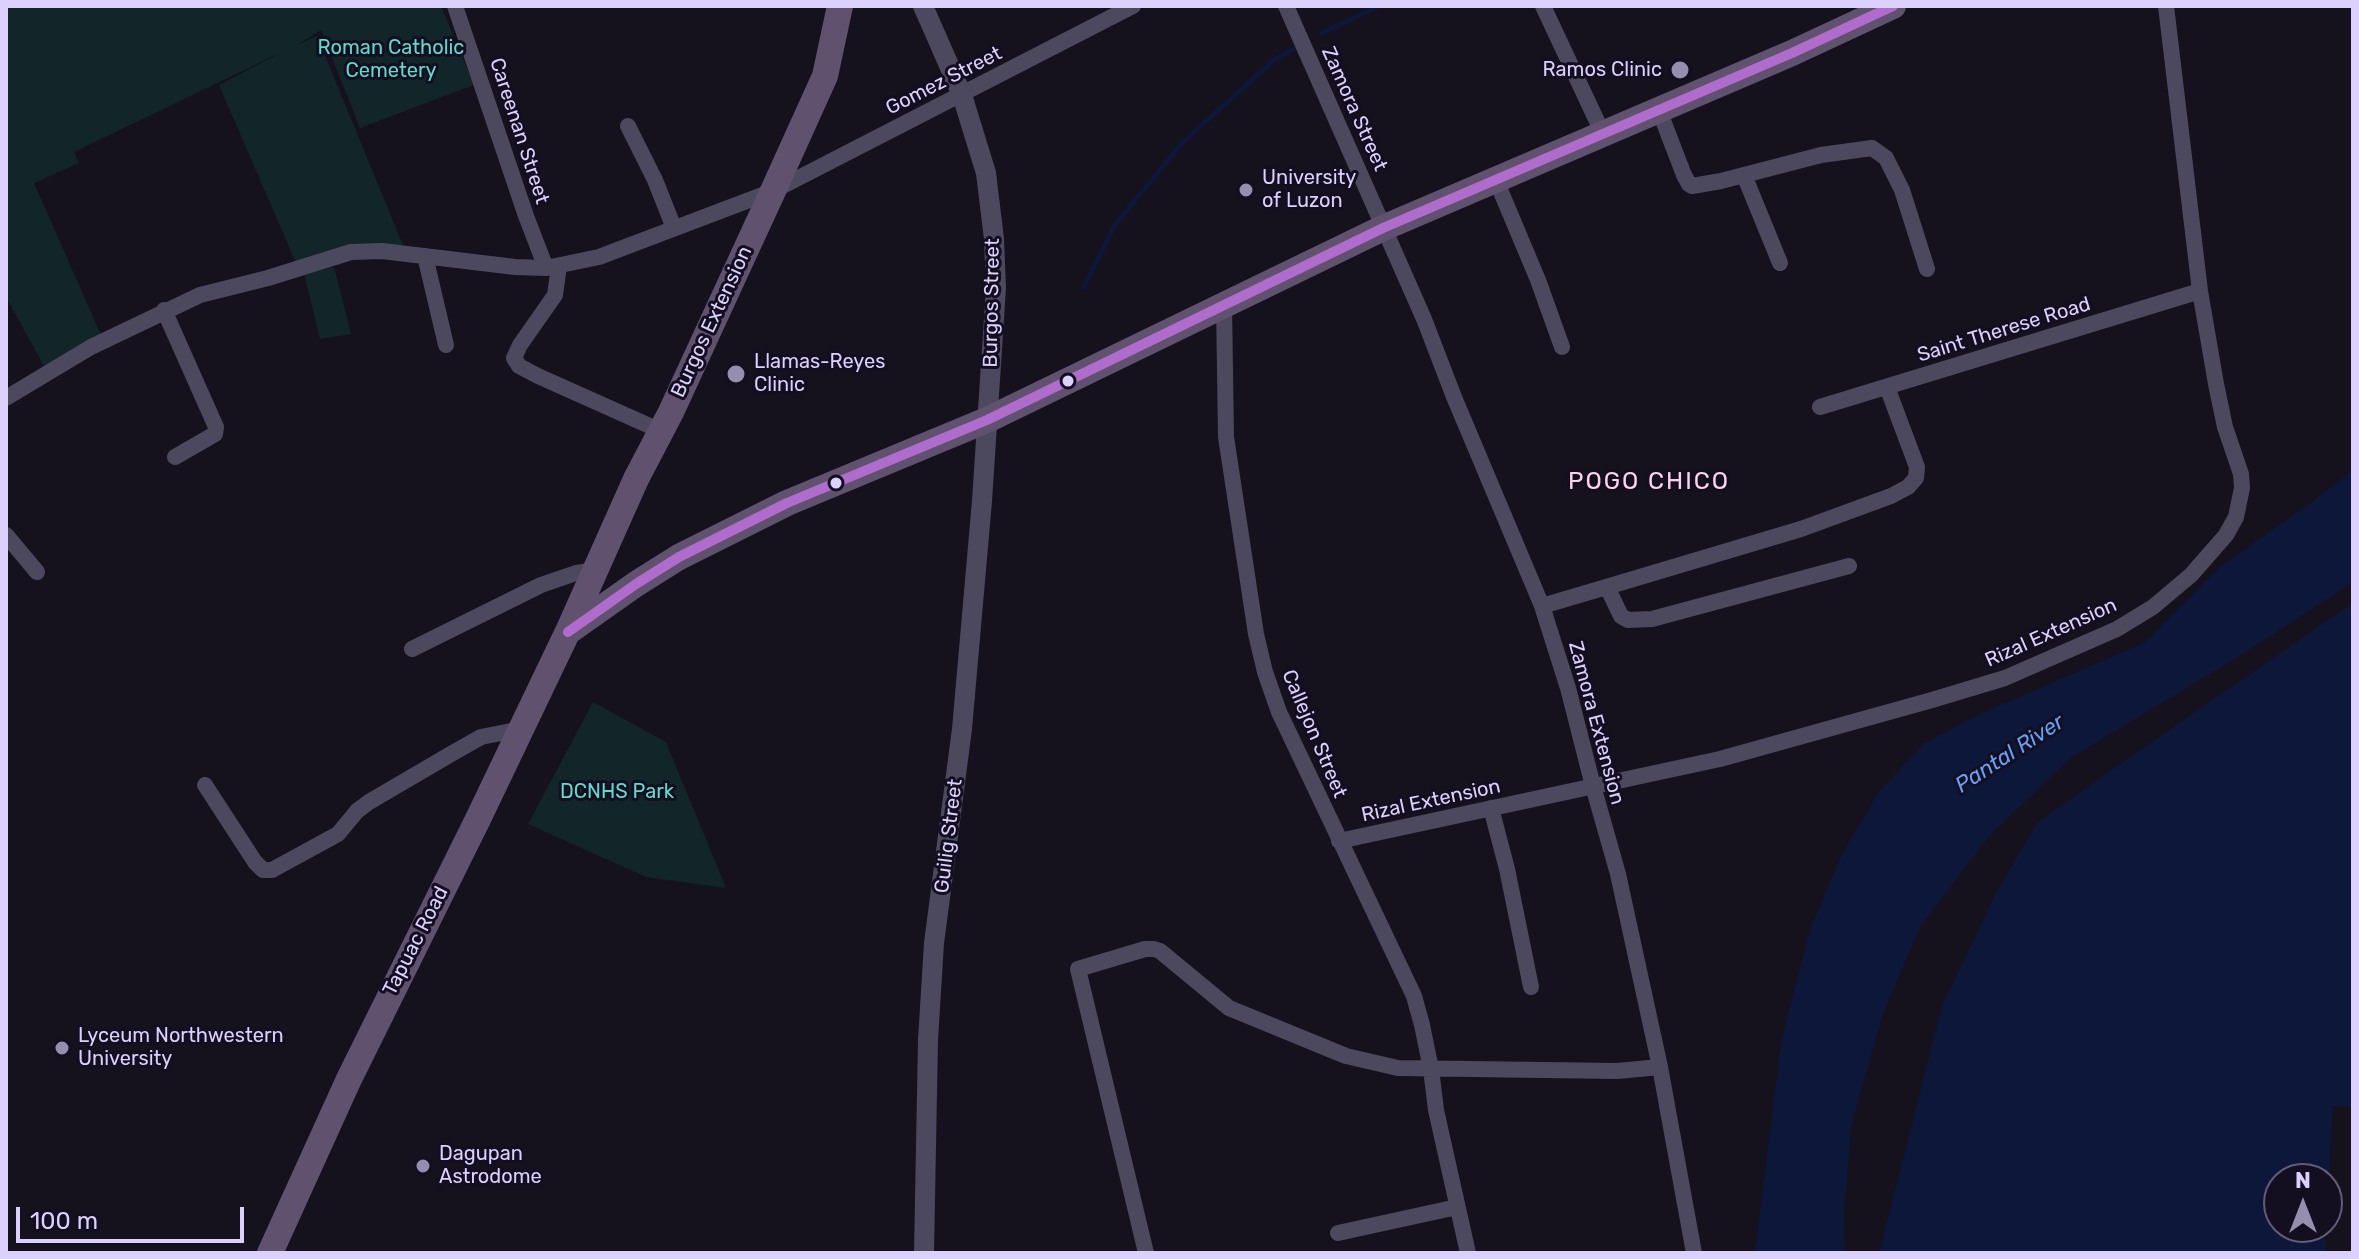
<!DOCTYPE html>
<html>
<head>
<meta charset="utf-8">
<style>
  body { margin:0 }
  #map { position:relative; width:2359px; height:1259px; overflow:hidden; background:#15121d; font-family:Rubik,sans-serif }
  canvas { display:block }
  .frame { position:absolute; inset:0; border:8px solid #dcd1fd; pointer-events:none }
  .north { position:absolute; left:2263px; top:1163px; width:80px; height:80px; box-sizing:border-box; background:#140e21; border:2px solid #645c79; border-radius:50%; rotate:0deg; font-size:22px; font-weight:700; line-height:32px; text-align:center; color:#dcd1fd }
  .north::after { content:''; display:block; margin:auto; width:28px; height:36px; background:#968eaf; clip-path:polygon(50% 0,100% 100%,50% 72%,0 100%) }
  .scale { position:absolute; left:16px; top:1207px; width:228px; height:36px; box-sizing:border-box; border:4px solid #dcd1fd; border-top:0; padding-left:10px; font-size:24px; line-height:28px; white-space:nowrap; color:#dcd1fd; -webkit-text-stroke:6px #140e21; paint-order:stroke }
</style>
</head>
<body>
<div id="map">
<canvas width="2359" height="1259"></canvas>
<div class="frame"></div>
<div class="north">N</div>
<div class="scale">100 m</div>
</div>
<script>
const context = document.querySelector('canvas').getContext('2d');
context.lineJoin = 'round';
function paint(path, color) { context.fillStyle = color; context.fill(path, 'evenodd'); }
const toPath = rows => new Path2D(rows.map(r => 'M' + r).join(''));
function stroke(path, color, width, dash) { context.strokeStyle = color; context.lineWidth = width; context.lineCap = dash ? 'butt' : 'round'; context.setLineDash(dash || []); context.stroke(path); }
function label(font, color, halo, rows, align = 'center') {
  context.font = font + ' Rubik,sans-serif'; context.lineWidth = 6; context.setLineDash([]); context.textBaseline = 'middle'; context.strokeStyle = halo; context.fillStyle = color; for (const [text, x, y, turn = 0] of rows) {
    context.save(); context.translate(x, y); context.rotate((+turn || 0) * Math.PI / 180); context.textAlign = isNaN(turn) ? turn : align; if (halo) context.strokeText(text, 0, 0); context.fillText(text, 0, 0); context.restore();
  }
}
paint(toPath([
  [6,6,441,6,474,85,360,128,321,30,297,45,317,36,403,245,350,249,296,263,219,85,284,51,74,152,79,163,34,183,101,335,46,370,6,297],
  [334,267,351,334,320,339,304,274],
  [593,702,666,742,726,888,646,877,528,824]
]), '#122529');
paint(toPath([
  [2353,470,2353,582,2246,652,2072,757,1990,835,1920,927,1883,1014,1852,1123,1844,1210,1845,1253,1755,1253,1781,1042,1810,929,1843,852,1879,792,1923,744,1980,714,2144,643,2221,566,2308,505],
  [2353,603,2353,1106,2333,1106,2327,1211,2327,1179,2279,1179,2279,1227,2326,1227,2325,1253,1881,1253,1880,1250,1942,1006,1997,891,2037,823,2124,761]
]), '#0d173a');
stroke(toPath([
  [1322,33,1379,6],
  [1084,287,1114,226,1183,142,1274,60,1296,48]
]), '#0d173a', 5);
stroke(toPath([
  [455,6,526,216,546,268],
  [1286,6,1424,319,1454,397,1542,606,1568,688,1593,786,1618,874,1660,1067,1694,1253],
  [1543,6,1603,134],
  [1659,110,1684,175,1689,184,1692,186,1721,181,1821,155,1872,148,1886,158,1902,190,1927,269],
  [628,126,655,180,674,228],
  [1744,175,1780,263],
  [1496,180,1538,280,1562,347],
  [425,256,446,345],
  [559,266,555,295,520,345,514,358,519,366,538,376,661,431],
  [1224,304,1226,437,1256,634,1265,672,1279,712,1414,996,1422,1025,1431,1069,1436,1110,1468,1253],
  [164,310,216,427,215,434,175,457],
  [6,398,91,347,200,295,268,278,351,252,382,251,515,267,546,268,599,257,773,191,1133,6],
  [1820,407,2200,291],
  [6,535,37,572],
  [1603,588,1801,529,1891,496,1908,487,1916,478,1917,467,1887,387],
  [1542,606,1603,588,1609,591,1621,616,1628,620,1652,619,1849,566],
  [412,649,541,585,576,573,596,570],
  [205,785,255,862,263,870,272,870,338,834,357,811,369,802,451,754,481,737,521,729],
  [1491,808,1507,869,1531,987],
  [1339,841,1720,759,1932,700,2005,678,2117,629,2153,607,2191,575,2226,535,2236,517,2242,488,2241,474,2225,427,2216,384,2200,291,2166,6],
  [1338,1233,1457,1207],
  [1146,1253,1078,969,1145,949,1154,949,1160,951,1229,1008,1346,1056,1398,1068,1617,1071,1660,1067]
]), '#4c485e', 16);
stroke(toPath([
  [923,6,962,95,986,173,994,239,996,288,982,501,962,729,934,943,928,1040,924,1253]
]), '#4c485e', 20);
stroke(toPath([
  [568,632,636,584,679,557,787,503,987,420,1383,228,1792,53,1893,6],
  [270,1253,349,1079,478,819,570,627,636,479,671,412,773,191,825,76,840,6]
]), '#60526e', 26);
stroke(toPath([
  [568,632,636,584,679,557,787,503,987,420,1383,228,1792,53,1893,6]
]), '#b06ccc', 10);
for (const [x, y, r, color] of [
  [1680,70,10,"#968eaf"],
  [1246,190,8,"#968eaf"],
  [736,374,10,"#968eaf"],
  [1068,381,7,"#dcd1fd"],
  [836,483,7,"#dcd1fd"],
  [62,1048,8,"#968eaf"],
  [423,1166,8,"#968eaf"]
]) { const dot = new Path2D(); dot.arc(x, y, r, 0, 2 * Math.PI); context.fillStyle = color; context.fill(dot); stroke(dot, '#140e21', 3); }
label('20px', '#61d9cc', '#140e21', [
  ["Roman Catholic",391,48],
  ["Cemetery",391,71],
  ["DCNHS Park",617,792]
]);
label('20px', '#dcd1fd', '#140e21', [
  ["Ramos Clinic",1662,70,"right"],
  ["University",1262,178],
  ["of Luzon",1262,201],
  ["Llamas-Reyes",754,362],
  ["Clinic",754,385],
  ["Lyceum Northwestern",78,1036],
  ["University",78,1059],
  ["Dagupan",439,1154],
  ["Astrodome",439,1177]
], 'left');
label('20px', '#dcd1fd', '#140e21', [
  ["Gomez Street",944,81,-27],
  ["Zamora Street",1354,109,66],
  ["Careenan Street",519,131,72],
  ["Burgos Street",992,303,-89],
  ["Burgos Extension",712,322,-65],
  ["Saint Therese Road",2004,330,-17],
  ["Rizal Extension",2051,633,-24],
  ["Zamora Extension",1596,723,75],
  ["Callejon Street",1314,734,67],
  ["Rizal Extension",1431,801,-12],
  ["Guilig Street",949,836,-83],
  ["Tapuac Road",416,941,-63]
]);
label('italic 22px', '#649ff8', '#140e21', [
  ["Pantal River",2010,754,-33]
]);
context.letterSpacing = '2px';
label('24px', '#fdd3e8', '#140e21', [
  ["POGO CHICO",1649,482]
]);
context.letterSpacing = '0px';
</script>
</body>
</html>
